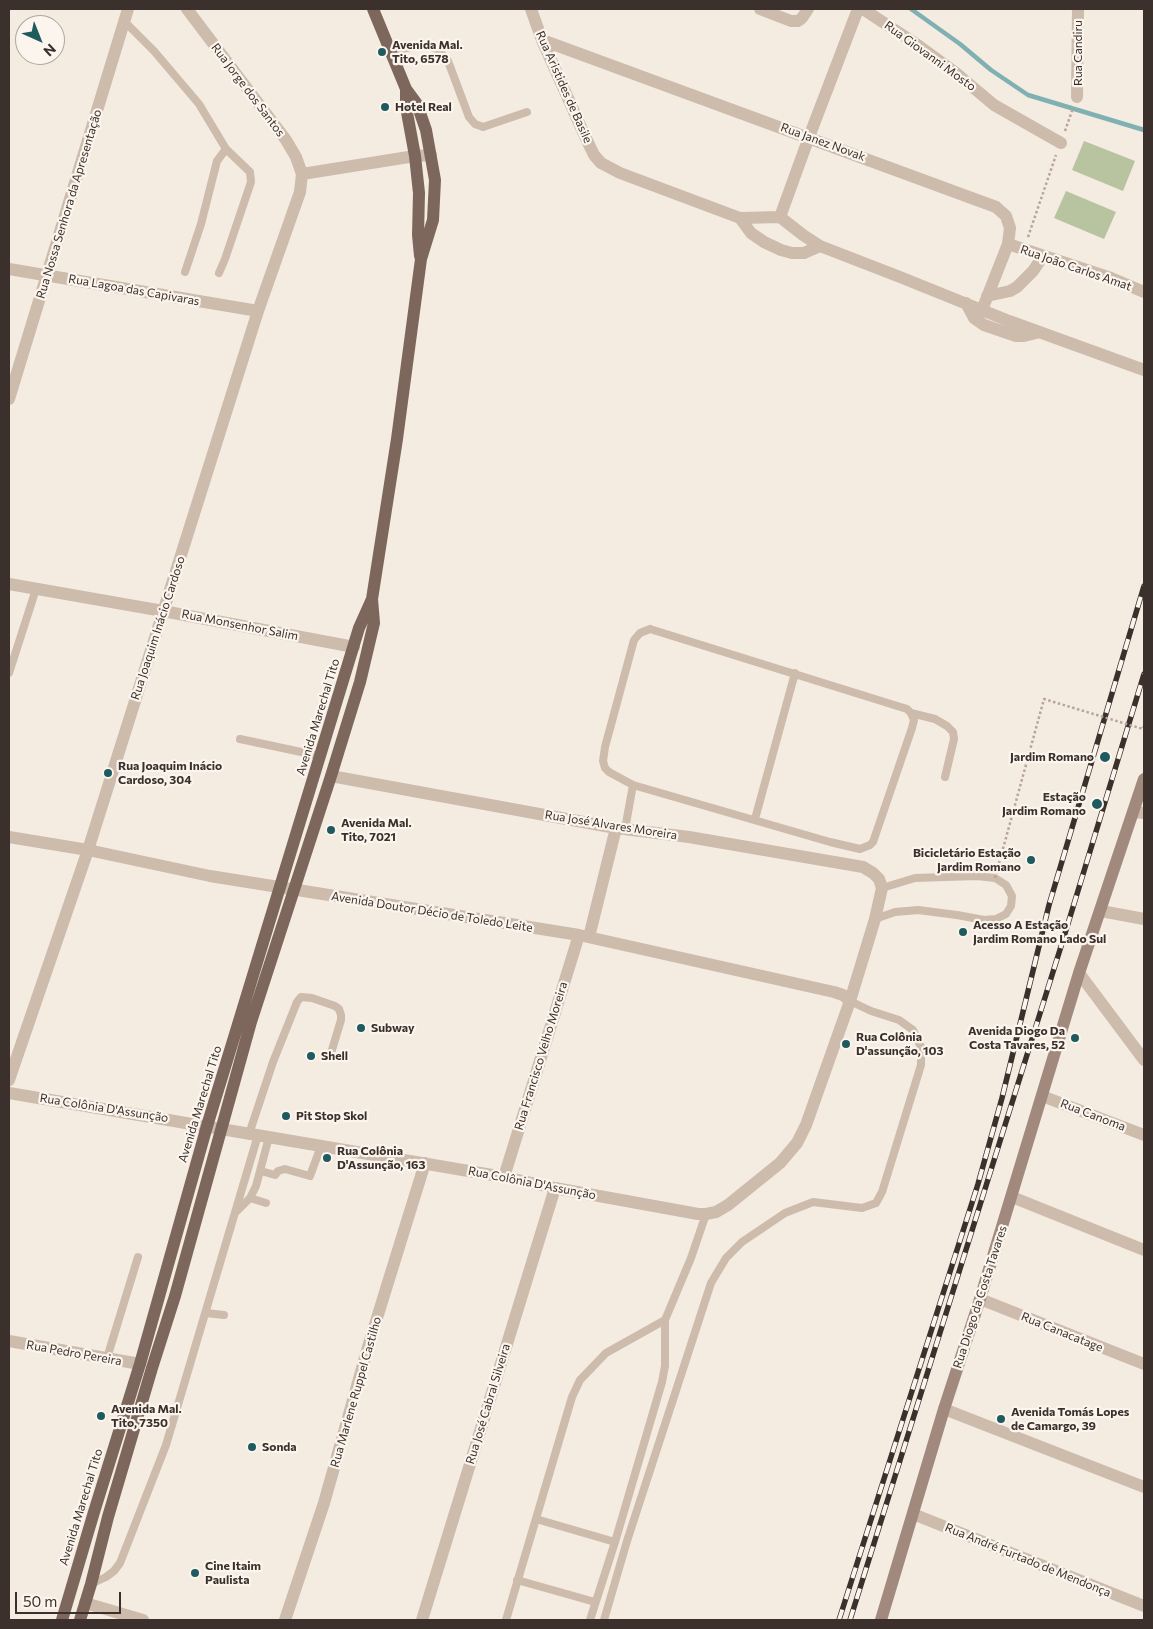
<!DOCTYPE html>
<html>
<head>
<meta charset="utf-8">
<style>
  body { margin:0 }
  #map { position:relative; width:1153px; height:1629px; overflow:hidden; background:#f4ebe1; font-family:Commissioner,sans-serif }
  canvas { display:block }
  .frame { position:absolute; inset:0; border:10px solid #3b302b; pointer-events:none }
  .north { position:absolute; left:15px; top:15px; width:50px; height:50px; box-sizing:border-box; background:#fbf5ee; border:1px solid #aea6a0; border-radius:50%; rotate:136deg; font-size:14px; font-weight:700; line-height:20px; text-align:center; color:#3b302b }
  .north::after { content:''; display:block; margin:auto; width:18px; height:22px; background:#1f5a5e; clip-path:polygon(50% 0,100% 100%,50% 72%,0 100%) }
  .scale { position:absolute; left:15px; top:1592px; width:106px; height:22px; box-sizing:border-box; border:2px solid #3b302b; border-top:0; padding-left:6px; font-size:15px; line-height:18px; white-space:nowrap; color:#3b302b; -webkit-text-stroke:4px #fbf5ee; paint-order:stroke }
</style>
</head>
<body>
<div id="map">
<canvas width="1153" height="1629"></canvas>
<div class="frame"></div>
<div class="north">N</div>
<div class="scale">50 m</div>
</div>
<script>
const context = document.querySelector('canvas').getContext('2d');
context.lineJoin = 'round';
function paint(path, color) { context.fillStyle = color; context.fill(path, 'evenodd'); }
const toPath = rows => new Path2D(rows.map(r => 'M' + r).join(''));
function stroke(path, color, width, dash) { context.strokeStyle = color; context.lineWidth = width; context.lineCap = dash ? 'butt' : 'round'; context.setLineDash(dash || []); context.stroke(path); }
function label(font, color, halo, rows, align = 'center') {
  context.font = font + ' Commissioner,sans-serif'; context.lineWidth = 4.5; context.setLineDash([]); context.textBaseline = 'middle'; context.strokeStyle = halo; context.fillStyle = color; for (const [text, x, y, turn = 0] of rows) {
    context.save(); context.translate(x, y); context.rotate((+turn || 0) * Math.PI / 180); context.textAlign = isNaN(turn) ? turn : align; if (halo) context.strokeText(text, 0, 0); context.fillText(text, 0, 0); context.restore();
  }
}
paint(toPath([
  [1084,141,1135,161,1123,191,1072,170],
  [1066,191,1116,212,1104,239,1054,218]
]), '#b8c4a0');
stroke(toPath([
  [911,9,960,44,991,70,1028,95,1144,130]
]), '#7fb0b2', 4.5);
stroke(toPath([
  [1065,131,1073,108],
  [1028,237,1056,155]
]), '#b9a596', 2.5, [2.5, 2.5]);
stroke(toPath([
  [124,21,154,51,199,104,226,149,250,172,251,182,225,259,219,273],
  [391,52,415,46,428,45,440,51,448,61,469,117,475,124,483,127,527,112],
  [185,272,201,224,217,161,226,149],
  [650,629,907,709,911,713,914,720,912,728,873,842,870,845,860,849,830,842,633,785,609,772,605,768,603,761,605,747,634,640,640,633,650,629],
  [9,673,36,589],
  [911,713,935,719,947,726,953,732,954,739,945,777],
  [240,739,320,756],
  [755,819,795,673],
  [625,829,633,785],
  [875,919,895,912,918,910,957,915,984,920,996,919,1006,914,1011,906,1012,896,1006,885,995,878,977,876,915,878,882,888],
  [249,1134,273,1062,297,1002,301,997,312,998,335,1006,339,1009,341,1015,341,1020,331,1053],
  [261,1171,275,1175,278,1171,285,1169,310,1176,321,1146],
  [250,1198,266,1203],
  [237,1211,250,1198,256,1186,269,1137],
  [206,1313,224,1315],
  [107,1358,138,1257],
  [536,1519,615,1542],
  [517,1580,595,1602],
  [91,1584,106,1577,114,1571,120,1563,166,1445,258,1135],
  [506,1620,572,1397,580,1380,606,1353,665,1320,691,1258,706,1214],
  [590,1620,615,1542,662,1382,665,1366,665,1320],
  [604,1620,627,1541,711,1283,726,1258,742,1242,785,1213,813,1202,862,1208,876,1203,882,1192,921,1065,921,1047,913,1030,899,1020,871,1011,850,1001]
]), '#cdbbac', 8);
stroke(toPath([
  [531,9,542,40,584,134,594,155,601,163,620,173,740,218,780,217,803,235,820,246,900,277,1009,321,1144,370],
  [760,9,791,21,798,21,802,18,808,9],
  [863,9,919,46,956,73,994,105,1061,143],
  [542,40,996,207,1006,216,1010,228,1008,244,982,310],
  [1077,97,1078,9],
  [302,174,415,156,431,155],
  [780,217,809,137,858,9],
  [740,218,751,233,764,242,781,250,792,253,804,253,820,246],
  [1008,244,1111,278,1144,292],
  [9,269,258,311],
  [987,296,1010,291,1017,287,1033,271,1043,256],
  [966,303,974,318,984,325,1016,336,1024,336,1040,332],
  [9,399,128,9],
  [9,584,163,611,354,647],
  [1134,812,1144,813],
  [9,837,88,850,210,876,579,935,834,992,843,995,850,1001],
  [1101,911,1144,919],
  [589,937,616,828],
  [1079,973,1144,1060],
  [9,1080,88,850,258,311,300,192,302,174,296,157,286,140,187,9],
  [9,1093,504,1177,555,1188,698,1214,706,1214,716,1212,728,1205,780,1163,797,1143,806,1125,850,1001,875,919,882,888,879,879,873,873,863,867,689,837,616,828,331,776],
  [1042,1096,1144,1135],
  [504,1177,579,935],
  [1012,1197,1144,1250],
  [980,1299,1144,1364],
  [9,1341,140,1364],
  [944,1409,1144,1487],
  [913,1514,1144,1606],
  [85,1603,143,1620],
  [285,1620,324,1503,368,1347,425,1163],
  [422,1620,555,1188]
]), '#cdbbac', 12);
stroke(toPath([
  [881,1620,944,1409,980,1299,1079,973,1144,779]
]), '#a18a7d', 12);
stroke(toPath([
  [406,89,406,107,415,156,419,193,418,235,420,256],
  [62,1620,94,1512,140,1364,207,1126,359,628,372,599,397,439,421,259,433,220,435,180,426,130,417,104,406,89,373,9],
  [80,1620,91,1584,108,1517,152,1368,175,1296,251,1022,331,776,360,682,374,623,372,599]
]), '#7d675c', 12);
const rail = toPath([
  [839,1620,978,1184,1002,1098,1049,905,1144,586],
  [850,1620,1063,940,1144,674]
]);
stroke(rail, '#3b302b', 5.5);
stroke(rail, '#fbf5ee', 4, [11]);
stroke(toPath([
  [995,878,1044,699,1143,729,1144,726]
]), '#b9a596', 2.5, [2.5, 2.5]);
for (const [x, y, r, color] of [
  [382,52,5,"#1f5a5e"],
  [385,107,5,"#1f5a5e"],
  [1105,757,6,"#1f5a5e"],
  [108,773,5,"#1f5a5e"],
  [1097,804,6,"#1f5a5e"],
  [331,830,5,"#1f5a5e"],
  [1031,860,5,"#1f5a5e"],
  [963,932,5,"#1f5a5e"],
  [361,1028,5,"#1f5a5e"],
  [1075,1038,5,"#1f5a5e"],
  [846,1044,5,"#1f5a5e"],
  [311,1056,5,"#1f5a5e"],
  [286,1116,5,"#1f5a5e"],
  [327,1158,5,"#1f5a5e"],
  [101,1416,5,"#1f5a5e"],
  [1001,1419,5,"#1f5a5e"],
  [252,1447,5,"#1f5a5e"],
  [195,1573,5,"#1f5a5e"]
]) { const dot = new Path2D(); dot.arc(x, y, r, 0, 2 * Math.PI); context.fillStyle = color; context.fill(dot); stroke(dot, '#fbf5ee', 2); }
label('bold 12px', '#3b302b', '#fbf5ee', [
  ["Avenida Mal.",392,45],
  ["Tito, 6578",392,59],
  ["Hotel Real",395,107],
  ["Jardim Romano",1094,757,"right"],
  ["Rua Joaquim Inácio",118,766],
  ["Cardoso, 304",118,780],
  ["Estação",1086,797,"right"],
  ["Jardim Romano",1086,811,"right"],
  ["Avenida Mal.",341,823],
  ["Tito, 7021",341,837],
  ["Bicicletário Estação",1021,853,"right"],
  ["Jardim Romano",1021,867,"right"],
  ["Acesso A Estação",973,925],
  ["Jardim Romano Lado Sul",973,939],
  ["Subway",371,1028],
  ["Avenida Diogo Da",1065,1031,"right"],
  ["Costa Tavares, 52",1065,1045,"right"],
  ["Rua Colônia",856,1037],
  ["D'assunção, 103",856,1051],
  ["Shell",321,1056],
  ["Pit Stop Skol",296,1116],
  ["Rua Colônia",337,1151],
  ["D'Assunção, 163",337,1165],
  ["Avenida Mal.",111,1409],
  ["Tito, 7350",111,1423],
  ["Avenida Tomás Lopes",1011,1412],
  ["de Camargo, 39",1011,1426],
  ["Sonda",262,1447],
  ["Cine Itaim",205,1566],
  ["Paulista",205,1580]
], 'left');
label('12px', '#3b302b', '#fbf5ee', [
  ["Rua Candiru",1078,53,-90],
  ["Rua Giovanni Mosto",930,56,36],
  ["Rua Aristides de Basile",564,87,66],
  ["Rua Jorge dos Santos",248,90,53],
  ["Rua Janez Novak",823,142,20],
  ["Rua Nossa Senhora da Apresentação",69,204,-73],
  ["Rua João Carlos Amat",1076,268,19],
  ["Rua Lagoa das Capivaras",134,290,10],
  ["Rua Monsenhor Salim",240,625,11],
  ["Rua Joaquim Inácio Cardoso",158,628,-72],
  ["Avenida Marechal Tito",318,717,-73],
  ["Rua José Alvares Moreira",611,825,9],
  ["Avenida Doutor Décio de Toledo Leite",432,912,9],
  ["Rua Francisco Velho Moreira",541,1056,-73],
  ["Avenida Marechal Tito",200,1104,-73],
  ["Rua Colônia D'Assunção",104,1108,9],
  ["Rua Canoma",1093,1115,21],
  ["Rua Colônia D'Assunção",532,1183,11],
  ["Rua Diogo da Costa Tavares",980,1297,-72],
  ["Rua Canacatage",1062,1332,22],
  ["Rua Pedro Pereira",74,1353,10],
  ["Rua Marlene Ruppel Castilho",356,1392,-74],
  ["Rua José Cabral Silveira",488,1404,-73],
  ["Avenida Marechal Tito",81,1507,-73],
  ["Rua André Furtado de Mendonça",1028,1560,22]
]);
</script>
</body>
</html>
